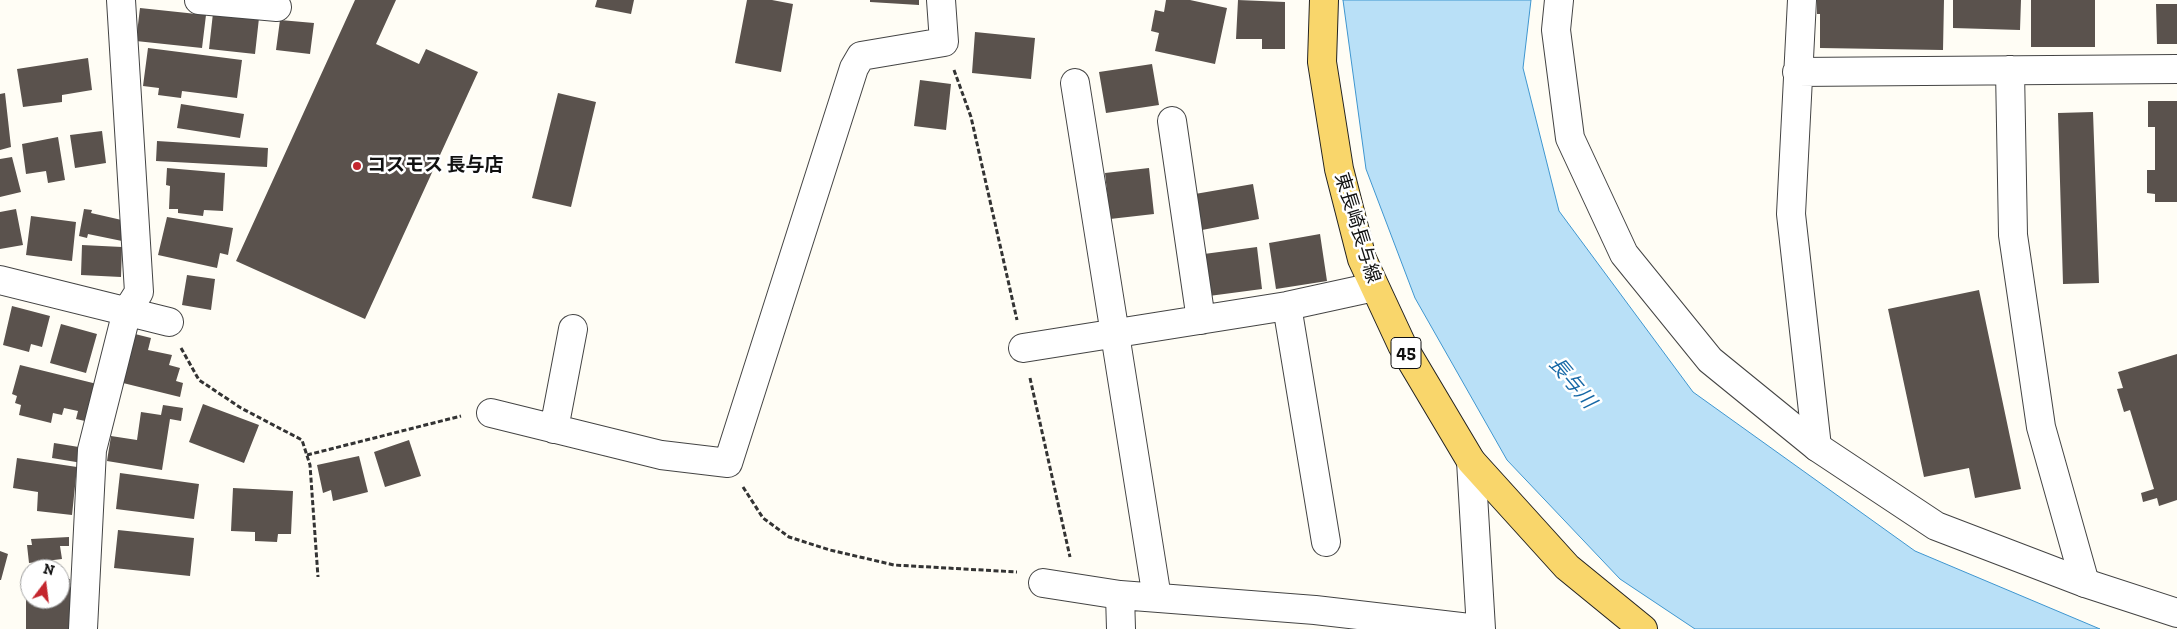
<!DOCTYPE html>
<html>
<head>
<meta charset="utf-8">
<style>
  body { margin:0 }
  #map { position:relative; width:2177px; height:629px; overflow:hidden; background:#fffdf5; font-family:"Zilla Slab",serif }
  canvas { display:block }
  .north { position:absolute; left:20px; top:559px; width:50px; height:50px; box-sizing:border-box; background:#fff; border:1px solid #a0a0a0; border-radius:50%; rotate:15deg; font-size:14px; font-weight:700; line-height:20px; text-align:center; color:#111 }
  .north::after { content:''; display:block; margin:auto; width:18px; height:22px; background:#c4262e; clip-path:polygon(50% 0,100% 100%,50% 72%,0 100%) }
</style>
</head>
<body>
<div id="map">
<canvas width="2177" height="629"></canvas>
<div class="north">N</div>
</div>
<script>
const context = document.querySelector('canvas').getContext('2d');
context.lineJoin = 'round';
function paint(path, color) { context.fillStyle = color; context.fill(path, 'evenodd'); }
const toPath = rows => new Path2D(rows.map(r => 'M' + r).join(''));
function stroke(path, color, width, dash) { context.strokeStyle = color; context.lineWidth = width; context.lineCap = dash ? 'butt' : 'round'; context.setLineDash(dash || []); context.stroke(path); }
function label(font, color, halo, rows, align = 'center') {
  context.font = font + ' "Zilla Slab","Noto Sans JP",serif'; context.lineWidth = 5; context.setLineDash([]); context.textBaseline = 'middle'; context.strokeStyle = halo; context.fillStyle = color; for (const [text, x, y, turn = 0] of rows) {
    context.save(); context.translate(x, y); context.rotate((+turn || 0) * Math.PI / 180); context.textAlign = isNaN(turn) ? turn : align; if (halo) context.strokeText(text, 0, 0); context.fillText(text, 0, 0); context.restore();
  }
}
const water = toPath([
  [1343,0,1531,0,1523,68,1559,211,1693,392,1915,551,2100,629,1695,629,1620,579,1507,460,1415,298,1366,169,1343,0]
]);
paint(water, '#b9e0f7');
stroke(water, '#3f96cf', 1);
paint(toPath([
  [355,0,396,0,376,44,419,64,426,49,478,72,365,319,236,261],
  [597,0,634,0,631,14,595,7],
  [747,0,772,0,793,4,781,72,735,63],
  [870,0,919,0,919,5,870,2],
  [1166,0,1190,0,1227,8,1215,64,1155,51,1159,33,1151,31,1155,10,1164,12],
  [1238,0,1285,2,1285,49,1262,49,1262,39,1236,39],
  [1817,0,1944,0,1943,50,1820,48,1820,14,1817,14],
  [1953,0,2021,0,2020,30,1953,28],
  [2031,0,2095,0,2095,47,2031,47],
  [2156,4,2177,4,2177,44,2157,44],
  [140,8,206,15,202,48,136,41],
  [213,13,259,18,255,54,209,49],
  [280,20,314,23,310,54,276,50],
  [975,32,1035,38,1031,79,972,73],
  [148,48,242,60,237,98,182,91,181,98,158,95,159,88,143,86],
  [88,58,92,90,62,95,62,102,23,107,17,69],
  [1152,64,1159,105,1106,113,1099,72],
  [920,80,951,84,946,130,914,126],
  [5,93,11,147,0,150,0,94],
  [558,93,596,102,571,207,532,198],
  [2148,101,2177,101,2177,202,2155,202,2155,194,2147,193,2147,170,2155,170,2155,127,2148,127],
  [181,104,244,114,240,138,177,128],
  [2093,112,2099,283,2063,284,2058,113],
  [102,131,106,163,75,168,70,135],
  [58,137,65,180,48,183,46,171,26,174,22,144],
  [157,141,268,148,267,167,156,161],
  [12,157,21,192,0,197,0,159],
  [167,168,225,173,223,211,204,210,203,216,178,213,178,209,169,209,170,186,166,185],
  [1149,168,1154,214,1110,219,1105,173],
  [1253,184,1259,219,1202,230,1195,194],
  [16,209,23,245,0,249,0,212],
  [84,209,92,210,91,213,126,221,122,241,88,234,87,238,79,236],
  [31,216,76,222,72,261,26,255],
  [167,217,233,228,228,255,220,253,217,268,158,255],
  [1320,234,1327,281,1276,289,1269,243],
  [82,245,122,247,121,277,81,275],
  [1257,247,1262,289,1209,296,1204,254],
  [187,275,215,279,211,310,182,305],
  [1979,290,2021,489,1975,498,1969,468,1924,477,1888,309],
  [12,306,50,316,42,347,31,344,29,352,3,345],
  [61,324,97,334,86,373,50,363],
  [135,334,151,338,148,350,172,355,169,365,180,368,176,381,183,383,180,397,123,383],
  [2177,354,2177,500,2159,506,2157,498,2143,502,2141,493,2154,489,2130,410,2124,412,2117,389,2123,388,2118,372],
  [20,365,97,384,89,414,87,413,85,421,76,419,78,411,64,408,62,415,53,413,51,423,19,415,21,405,15,403,17,396,12,394],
  [203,404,259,425,244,463,189,442],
  [163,405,183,408,181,421,170,419,162,470,107,461,111,436,137,440,141,412,161,415],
  [409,440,421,476,385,487,374,452],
  [54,443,85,448,82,463,52,458],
  [359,456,368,492,333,501,331,490,323,493,317,465],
  [17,458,77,467,72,515,37,511,38,492,13,488],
  [120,473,199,484,194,519,116,509],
  [233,488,293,491,291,534,278,534,277,542,255,541,255,532,231,531],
  [118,530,194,538,190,576,114,568],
  [69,537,69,546,60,546,62,559,29,563,27,545,32,545,31,539],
  [0,551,8,554,1,580,0,580],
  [26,579,30,579,30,599,60,599,60,579,70,579,70,629,26,629]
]), '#5a524d');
const minor = toPath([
  [199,0,277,7],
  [1802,0,1791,214,1817,447],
  [2010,70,2013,235,2041,427,2085,583],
  [1797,72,2177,69],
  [1075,83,1157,598],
  [1172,121,1201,320],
  [0,280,169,322],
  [1287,306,1326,542],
  [1023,348,1287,306,1374,287],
  [491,413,661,455,728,463,854,68,861,56,944,42,941,0],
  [554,429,573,329],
  [1471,461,1481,629],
  [1043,583,1120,595],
  [83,629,92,450,127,311,139,292,121,0],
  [1121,629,1120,595,1315,610,1478,629]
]);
const tertiary = toPath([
  [1559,0,1556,30,1570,138,1624,254,1710,360,1817,447,1936,526,2085,583,2177,613]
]);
const primary = toPath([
  [1324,0,1322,62,1339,169,1362,259,1402,345,1471,461,1567,567,1643,629]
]);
stroke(minor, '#444', 30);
stroke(tertiary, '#444', 30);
stroke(primary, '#222', 30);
stroke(toPath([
  [954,70,971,117,1017,320],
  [181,348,199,380,241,408,302,440,310,465,318,577],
  [1030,378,1070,557],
  [307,455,461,416],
  [743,487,763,518,789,537,830,550,894,565,1017,572]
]), '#333', 3, [5, 2.5]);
stroke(minor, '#fff', 28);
stroke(tertiary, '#fff', 28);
stroke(primary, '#f9d66b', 28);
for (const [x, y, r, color] of [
  [357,166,5,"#c4262e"]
]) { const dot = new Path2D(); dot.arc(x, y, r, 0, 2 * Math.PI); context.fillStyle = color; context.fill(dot); stroke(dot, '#fff', 2); }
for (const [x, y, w] of [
  [1406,353,30]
]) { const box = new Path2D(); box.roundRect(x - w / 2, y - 15.5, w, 31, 4); context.fillStyle = '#fff'; context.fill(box); stroke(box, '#111', 1); }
label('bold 18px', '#111', null, [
  ["45",1406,353]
]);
label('bold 19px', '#111', '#fff', [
  ["コスモス 長与店",367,166]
], 'left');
label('19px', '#111', '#fff', [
  ["東長崎長与線",1357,228,73]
]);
label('italic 20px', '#1768a6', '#fff', [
  ["長与川",1572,383,50]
]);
</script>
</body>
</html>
